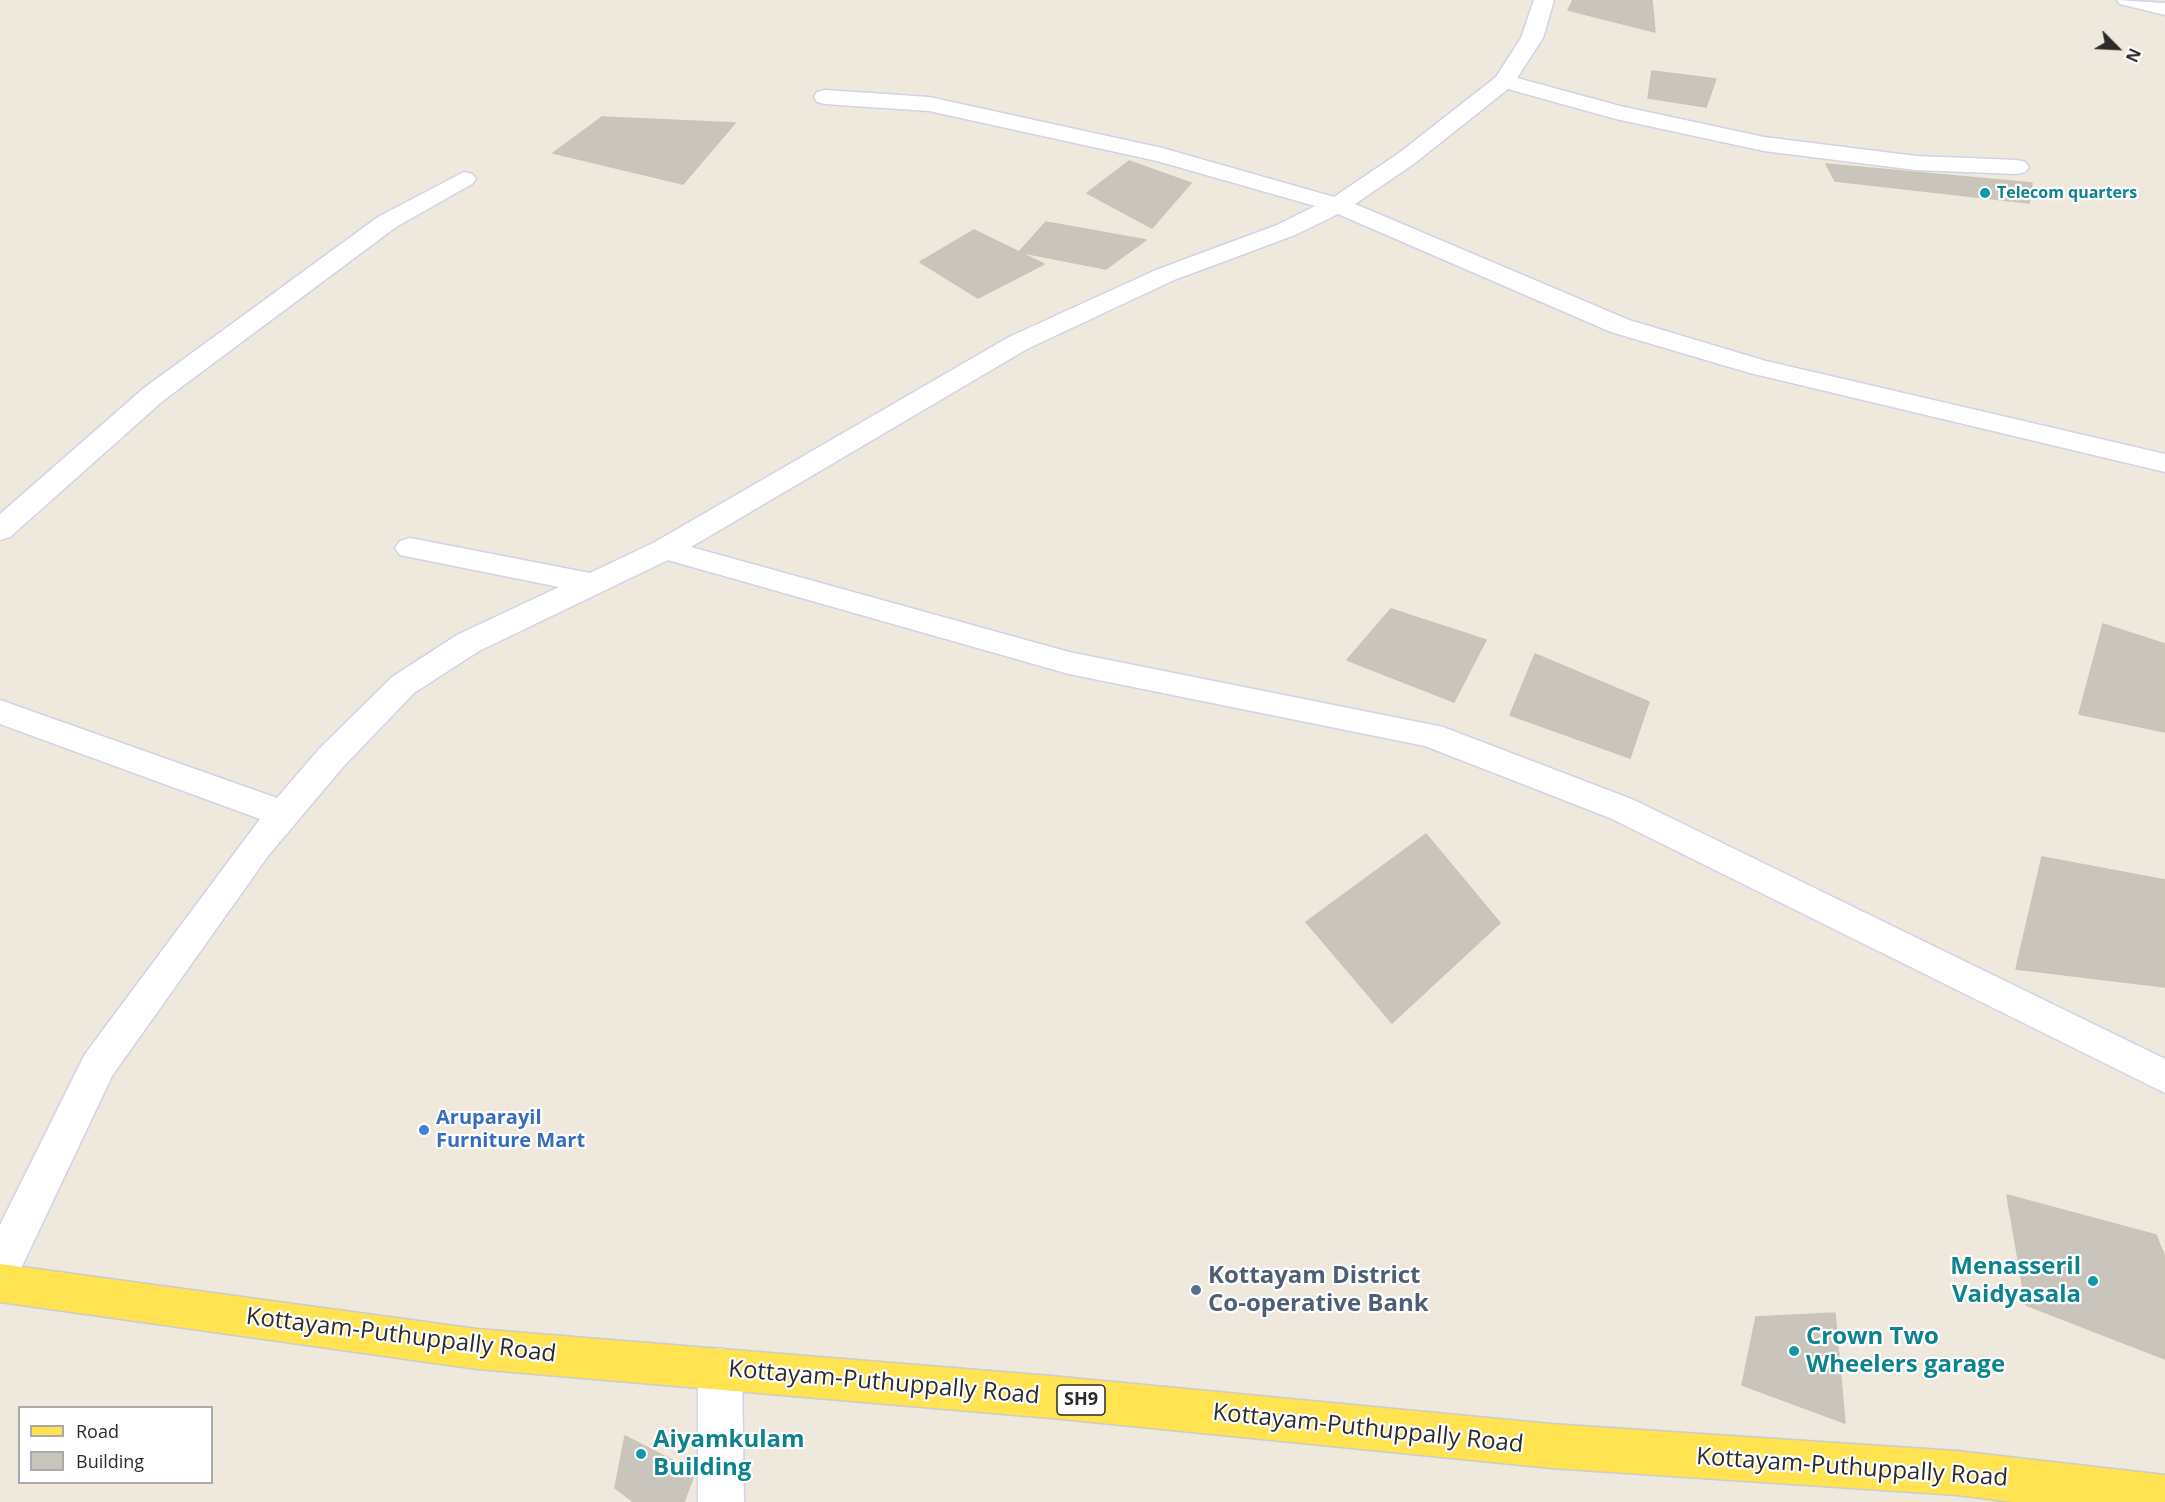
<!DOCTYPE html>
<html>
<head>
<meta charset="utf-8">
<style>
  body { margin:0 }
  #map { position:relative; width:2165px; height:1502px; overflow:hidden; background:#efe8dc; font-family:"Open Sans",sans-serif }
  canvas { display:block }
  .legend { position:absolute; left:18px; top:1406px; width:195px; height:78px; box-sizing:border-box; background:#fff; border:2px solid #aaa; margin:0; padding:8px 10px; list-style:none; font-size:18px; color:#2b2b2b }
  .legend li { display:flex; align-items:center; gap:12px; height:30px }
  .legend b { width:30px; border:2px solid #aaa }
  .north { position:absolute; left:2087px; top:18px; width:60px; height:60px; -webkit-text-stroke:4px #fff; paint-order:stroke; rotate:114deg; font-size:16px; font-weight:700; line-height:24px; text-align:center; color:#2b2b2b }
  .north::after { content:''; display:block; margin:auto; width:21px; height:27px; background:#2b2b2b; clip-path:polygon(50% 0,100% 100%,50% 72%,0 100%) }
</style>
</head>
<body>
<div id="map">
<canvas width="2165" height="1502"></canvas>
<ul class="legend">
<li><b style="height:8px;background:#ffe351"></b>Road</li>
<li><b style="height:16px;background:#cac5bc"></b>Building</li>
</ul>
<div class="north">N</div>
</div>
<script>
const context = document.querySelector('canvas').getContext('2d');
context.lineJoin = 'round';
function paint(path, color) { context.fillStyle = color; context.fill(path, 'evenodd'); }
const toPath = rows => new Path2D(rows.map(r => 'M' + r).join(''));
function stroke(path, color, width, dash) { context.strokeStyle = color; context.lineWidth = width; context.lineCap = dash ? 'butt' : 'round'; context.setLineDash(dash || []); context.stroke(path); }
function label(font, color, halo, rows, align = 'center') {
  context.font = font + ' "Open Sans",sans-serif'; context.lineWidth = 4.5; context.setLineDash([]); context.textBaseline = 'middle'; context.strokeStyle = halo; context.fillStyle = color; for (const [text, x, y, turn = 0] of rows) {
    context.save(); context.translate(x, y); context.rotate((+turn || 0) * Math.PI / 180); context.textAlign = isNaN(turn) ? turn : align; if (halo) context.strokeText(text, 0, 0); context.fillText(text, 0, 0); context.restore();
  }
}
const building = toPath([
  [1573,0,1652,0,1655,32,1568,10,1573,0],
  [1652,71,1716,79,1706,107,1648,98,1652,71],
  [602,117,735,123,683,184,553,153,602,117],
  [1129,161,1191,183,1152,228,1087,193,1129,161],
  [1826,164,2032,183,2029,203,1835,181,1826,164],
  [1046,222,1146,240,1106,269,1019,252,1046,222],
  [974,230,1019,252,1044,264,978,298,920,262,974,230],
  [1391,609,1486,640,1454,702,1347,660,1391,609],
  [2103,624,2165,644,2165,732,2079,714,2103,624],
  [1535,654,1649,702,1630,758,1510,715,1535,654],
  [1426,834,1500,923,1392,1023,1306,922,1426,834],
  [2042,857,2165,880,2165,987,2016,969,2042,857],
  [2007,1195,2156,1235,2165,1257,2165,1359,2026,1305,2007,1195],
  [1835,1313,1845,1423,1742,1385,1756,1317,1835,1313],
  [625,1436,695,1472,684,1502,634,1502,615,1488,625,1436]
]);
paint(building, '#cac5bc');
stroke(building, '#cac4b5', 1.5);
const street = toPath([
  [1534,0,1554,0,1543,38,1517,78,1620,106,1764,137,1916,156,2017,160,2025,162,2029,167,2025,172,2017,174,1916,170,1764,151,1616,119,1508,89,1415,163,1355,204,1629,320,1766,361,2165,454,2165,472,1750,373,1611,332,1338,214,1295,235,1174,280,1027,349,691,547,1069,652,1443,727,1634,800,2165,1059,2165,1093,1610,818,1425,746,1069,674,668,560,479,651,414,693,343,767,268,856,112,1076,15,1281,0,1287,0,1225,85,1054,260,819,0,724,0,700,277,798,319,749,392,677,457,635,559,587,400,555,395,548,400,541,410,538,590,573,655,542,1009,337,1156,270,1277,225,1315,206,1157,161,929,111,825,104,817,102,814,97,817,92,825,90,929,97,1162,148,1334,197,1399,153,1496,77,1521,38,1534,0],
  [2117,0,2165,3,2165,15,2120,4,2117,0],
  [464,172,472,174,476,179,472,184,396,227,164,400,10,537,0,540,0,514,144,388,378,217,464,172],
  [720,1348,735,1354,742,1369,744,1502,698,1502,698,1369,705,1354,720,1348]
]);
const primary = toPath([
  [0,1264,477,1329,1051,1376,1551,1424,1957,1451,2165,1475,2165,1502,2012,1502,1957,1495,1551,1468,1051,1418,477,1369,0,1302,0,1264]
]);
stroke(street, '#d1d3e6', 3);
stroke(primary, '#ccc', 3);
paint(street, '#fff');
paint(primary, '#ffe351');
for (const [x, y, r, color] of [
  [1985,193,6,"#0f9aa8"],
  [424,1130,6,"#3f7fe0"],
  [2093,1281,6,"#0f9aa8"],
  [1196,1290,6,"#5c6f8a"],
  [1794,1351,6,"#0f9aa8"],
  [641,1454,6,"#0f9aa8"]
]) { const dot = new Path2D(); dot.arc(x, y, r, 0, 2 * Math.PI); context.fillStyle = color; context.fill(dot); stroke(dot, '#fff', 2); }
label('bold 16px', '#0d838f', '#fff', [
  ["Telecom quarters",1997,193]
], 'left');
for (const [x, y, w] of [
  [1081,1400,48]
]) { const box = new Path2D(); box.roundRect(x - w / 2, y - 15, w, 30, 4.5); context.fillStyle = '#fff'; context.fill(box); stroke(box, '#2b2b2b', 1.5); }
label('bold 18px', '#2b2b2b', null, [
  ["SH9",1081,1400]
]);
label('bold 20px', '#366cbe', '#fff', [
  ["Aruparayil",436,1118],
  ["Furniture Mart",436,1141]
], 'left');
label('bold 24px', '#0d838f', '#fff', [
  ["Menasseril",2081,1267,"right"],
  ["Vaidyasala",2081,1295,"right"],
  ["Crown Two",1806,1337],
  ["Wheelers garage",1806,1365],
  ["Aiyamkulam",653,1440],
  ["Building",653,1468]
], 'left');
label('bold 24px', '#4e5e75', '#fff', [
  ["Kottayam District",1208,1276],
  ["Co-operative Bank",1208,1304]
], 'left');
label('24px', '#2b2b2b', '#fff', [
  ["Kottayam-Puthuppally Road",401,1336,7],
  ["Kottayam-Puthuppally Road",884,1383,5],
  ["Kottayam-Puthuppally Road",1368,1429,6],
  ["Kottayam-Puthuppally Road",1852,1468,4]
]);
</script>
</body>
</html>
